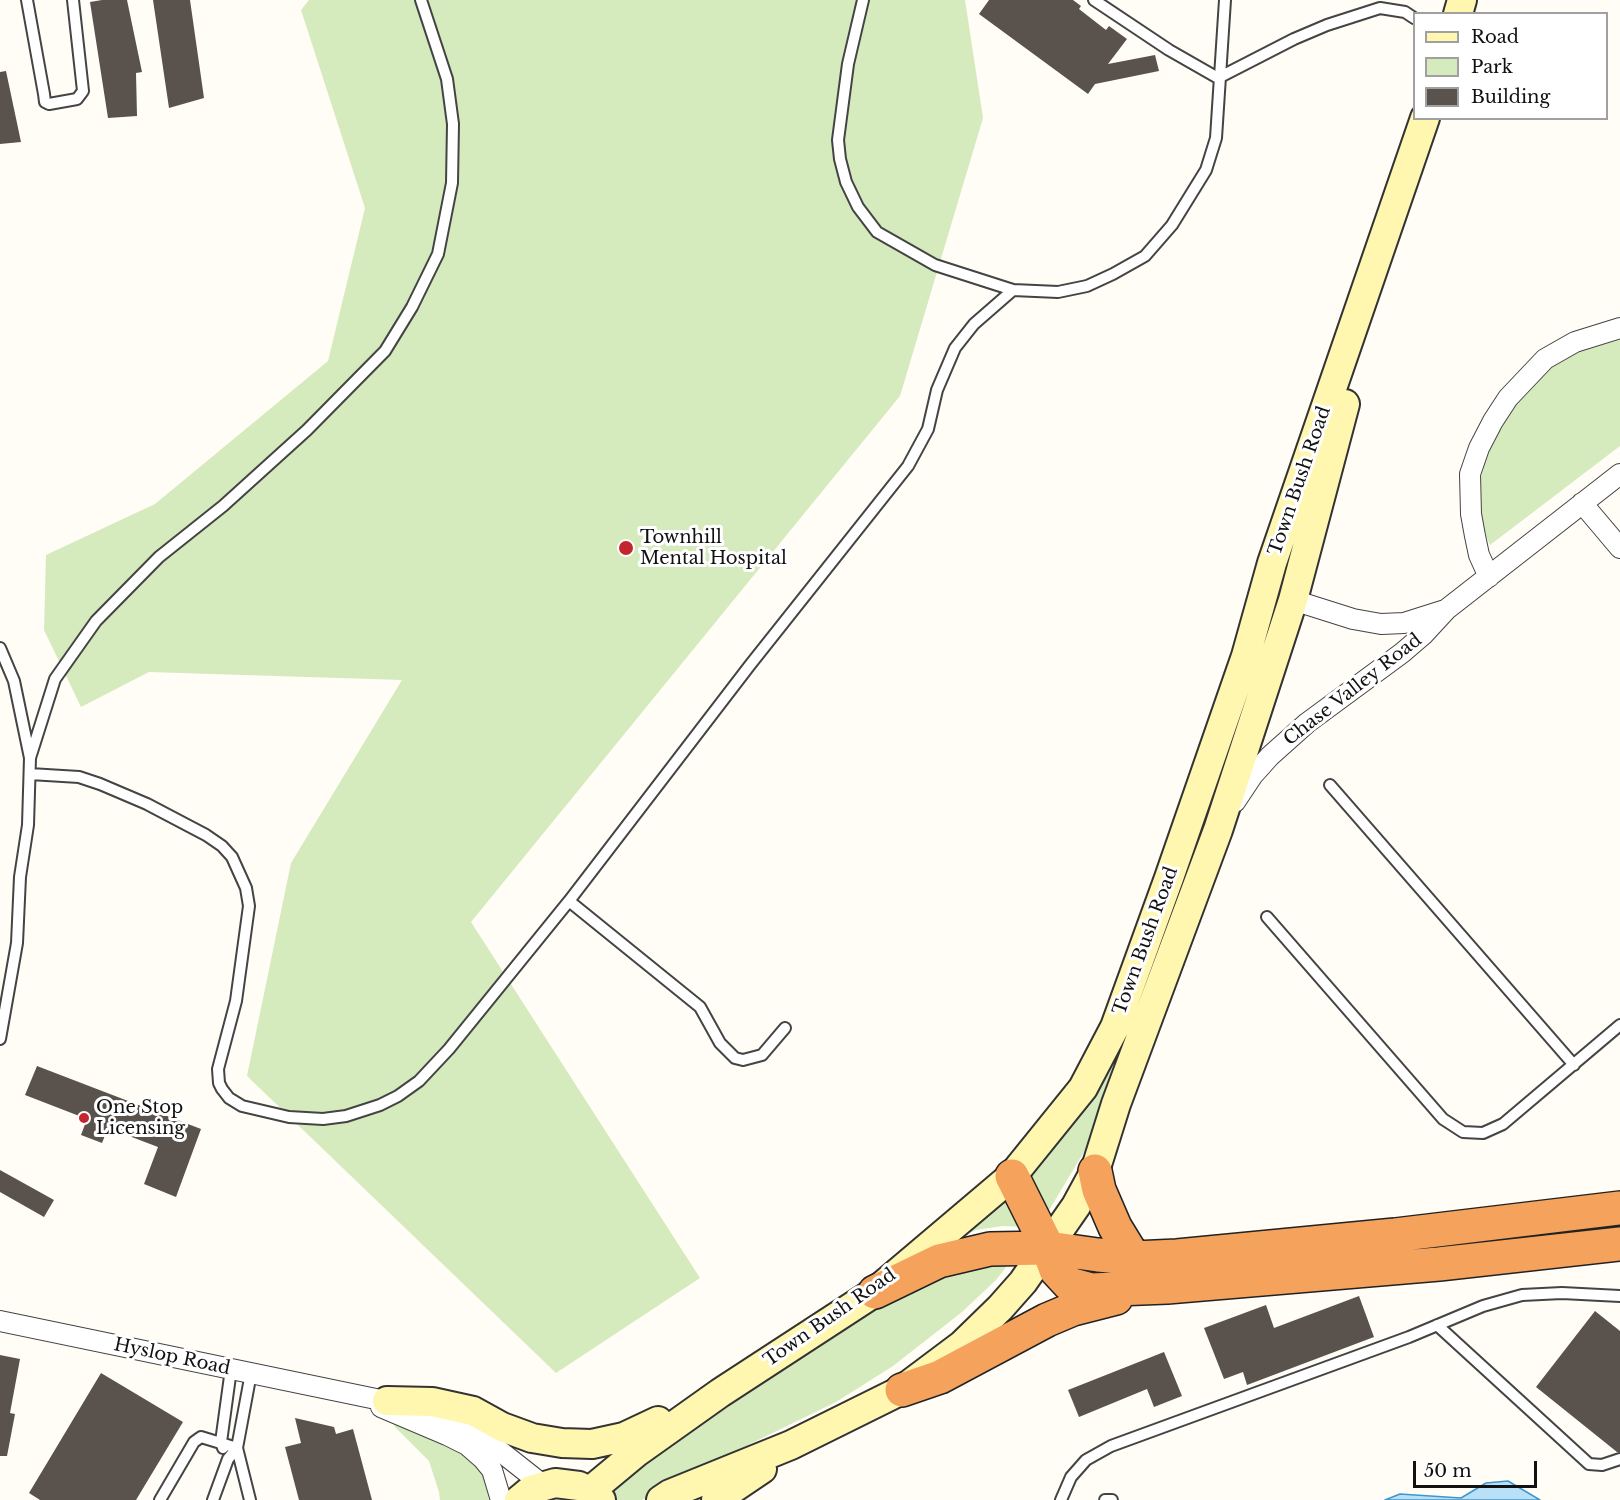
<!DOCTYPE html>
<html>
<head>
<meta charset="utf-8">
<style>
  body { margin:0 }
  #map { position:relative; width:1620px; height:1500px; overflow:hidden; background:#fffdf5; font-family:"Libre Baskerville",serif }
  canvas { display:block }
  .legend { position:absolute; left:1413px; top:12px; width:195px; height:108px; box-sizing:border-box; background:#fff; border:2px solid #a0a0a0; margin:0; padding:8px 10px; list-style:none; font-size:18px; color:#111 }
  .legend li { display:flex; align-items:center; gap:12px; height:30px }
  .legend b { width:30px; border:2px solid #a0a0a0 }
  .scale { position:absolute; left:1413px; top:1461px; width:124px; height:27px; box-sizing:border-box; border:3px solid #111; border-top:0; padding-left:8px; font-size:18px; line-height:21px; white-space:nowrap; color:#111; -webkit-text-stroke:4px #fff; paint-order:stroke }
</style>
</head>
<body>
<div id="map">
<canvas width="1620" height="1500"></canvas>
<ul class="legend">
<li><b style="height:8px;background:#fff6b0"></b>Road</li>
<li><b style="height:16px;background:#d5ebbd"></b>Park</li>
<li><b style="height:16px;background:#5a524d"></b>Building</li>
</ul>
<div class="scale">50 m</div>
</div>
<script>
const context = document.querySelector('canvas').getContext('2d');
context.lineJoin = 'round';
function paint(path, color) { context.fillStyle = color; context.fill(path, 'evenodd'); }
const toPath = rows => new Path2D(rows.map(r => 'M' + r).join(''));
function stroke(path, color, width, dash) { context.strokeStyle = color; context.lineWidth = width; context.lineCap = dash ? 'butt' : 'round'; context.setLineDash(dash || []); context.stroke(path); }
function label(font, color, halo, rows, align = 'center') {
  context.font = font + ' "Libre Baskerville",serif'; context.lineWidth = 6; context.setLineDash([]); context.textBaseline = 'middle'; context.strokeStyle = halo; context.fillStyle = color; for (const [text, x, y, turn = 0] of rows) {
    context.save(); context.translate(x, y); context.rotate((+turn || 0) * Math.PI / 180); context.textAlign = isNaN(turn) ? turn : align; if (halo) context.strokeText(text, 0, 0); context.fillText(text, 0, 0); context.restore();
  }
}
paint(toPath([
  [309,0,965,0,983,118,900,396,471,922,700,1278,556,1373,247,1076,291,863,402,680,149,672,81,707,44,630,46,555,155,504,328,361,365,208,301,10],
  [1620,331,1620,446,1490,545,1480,521,1481,477,1492,439,1513,403,1543,367],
  [1167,935,1091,1140,1042,1222,1023,1170,1103,1062],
  [1003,1190,1024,1227,1003,1226,976,1230,928,1250],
  [1020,1249,996,1280,962,1312,893,1366,836,1402,662,1487,642,1500,615,1500,605,1487,921,1269],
  [387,1415,432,1429,484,1470,491,1500,440,1500,439,1492,429,1461,396,1428]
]), '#d5ebbd');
const water = toPath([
  [1508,1481,1540,1500,1385,1500,1400,1494,1461,1498,1486,1483,1508,1481]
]);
paint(water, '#b9e0f7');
stroke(water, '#3f96cf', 1.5);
paint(toPath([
  [102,0,127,0,142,72,136,73,137,116,108,118,90,2],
  [153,0,190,0,204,98,169,108],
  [989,0,1073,0,1081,6,1079,9,1106,30,1109,26,1127,39,1108,64,1155,55,1159,71,1095,84,1088,94,979,14],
  [6,71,21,142,0,144,0,72],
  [37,1066,201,1129,176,1197,144,1184,158,1147,108,1128,102,1143,81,1135,87,1119,25,1095],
  [0,1170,54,1200,44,1217,0,1192],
  [1359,1296,1374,1337,1247,1385,1243,1372,1224,1379,1204,1328,1266,1305,1274,1328],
  [1595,1311,1620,1331,1620,1452,1617,1452,1536,1387],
  [1164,1352,1182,1396,1154,1407,1147,1389,1079,1417,1068,1390],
  [0,1355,20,1359,10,1413,15,1414,7,1456,0,1456],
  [101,1373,183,1422,136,1500,40,1500,29,1493],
  [295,1418,334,1427,336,1434,353,1429,372,1500,299,1500,285,1447,301,1443]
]), '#5a524d');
const lane = toPath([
  [27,0,44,94,45,102,49,104,77,99,83,91,73,0],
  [863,0,848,64,838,140,840,159,846,182,858,207,877,232,935,265,1013,290],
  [1094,0,1169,50,1218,78,1294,39,1327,25,1380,8,1405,12,1414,18],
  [0,648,14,681,30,758,28,825,20,877,17,943,0,1039],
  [30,758,55,679,96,621,159,557,223,506,307,430,385,351,412,307,438,254,452,183,453,124,447,79,421,0],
  [30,774,79,777,100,784,147,804,206,835,222,846,232,857,246,888,249,906,236,1001,218,1069,219,1083,222,1089,229,1098,242,1106,289,1117,323,1119,346,1116,380,1105,398,1096,419,1081,449,1049,569,901,750,665,908,466,928,429,937,390,955,348,974,324,1013,290,1058,292,1087,286,1113,274,1145,256,1172,225,1206,170,1216,138,1225,0],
  [1330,785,1574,1065],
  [569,901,700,1007,720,1043,735,1058,743,1060,762,1055,785,1028],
  [1267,917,1443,1119,1463,1132,1483,1133,1503,1124,1620,1025],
  [1437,1325,1589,1464,1602,1465,1620,1459],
  [223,1448,221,1442,231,1369],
  [160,1500,194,1442,201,1437,237,1448,250,1500],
  [213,1500,228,1459,237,1448,251,1373],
  [1061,1500,1071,1477,1086,1460,1111,1446,1409,1337,1483,1306,1522,1295,1562,1293,1620,1296],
  [1105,1500,1112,1500]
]);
const street = toPath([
  [1582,503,1620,548],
  [1489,577,1479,555,1475,536,1471,514,1470,474,1479,448,1493,421,1508,398,1545,359,1575,342,1620,328],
  [1293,600,1353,619,1381,624,1404,623,1445,610],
  [1235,802,1253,775,1270,756,1307,723,1402,653,1423,635,1447,609,1620,474],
  [0,1321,400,1404],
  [381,1407,447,1435,467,1445,483,1459,492,1470,501,1500],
  [434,1411,472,1429,543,1485]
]);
const secondary = toPath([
  [1458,14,1462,0],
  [387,1401,432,1402,473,1411,502,1427,532,1438,562,1443,592,1444,624,1437,658,1421],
  [590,1491,637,1452,720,1393,875,1292,1012,1176,1083,1088,1115,1027,1169,878,1246,656,1272,563,1425,118],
  [519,1500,531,1490,555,1483,579,1486,590,1491,601,1500],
  [661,1500,670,1494,791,1445,902,1390,962,1345,1000,1308,1023,1282,1076,1206,1095,1171,1116,1104,1218,830,1293,600,1345,404],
  [716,1500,762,1469]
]);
const highway = toPath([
  [1095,1171,1099,1190,1115,1227,1134,1258],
  [1012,1176,1048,1248,1056,1270,1069,1284,1091,1290,1167,1287,1439,1264,1620,1244],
  [875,1292,939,1261,990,1249,1048,1248,1098,1255,1134,1258,1177,1256,1395,1235,1620,1208],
  [902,1390,940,1377,1047,1320,1073,1309,1116,1298]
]);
stroke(lane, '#444', 14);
stroke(street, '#444', 22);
stroke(secondary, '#333', 32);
stroke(highway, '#222', 36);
stroke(lane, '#fff', 10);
stroke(street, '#fff', 20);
stroke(secondary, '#fff6b0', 28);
stroke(highway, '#f5a25d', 33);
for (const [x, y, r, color] of [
  [626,548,8,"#c4262e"],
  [84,1118,6,"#c4262e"]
]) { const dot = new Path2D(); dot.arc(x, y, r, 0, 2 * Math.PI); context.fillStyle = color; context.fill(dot); stroke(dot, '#fff', 2); }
label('18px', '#111', '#fff', [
  ["Town Bush Road",1300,481,-71],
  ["Chase Valley Road",1353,690,-38],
  ["Town Bush Road",1146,941,-70],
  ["Town Bush Road",830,1318,-35],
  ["Hyslop Road",172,1357,12]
]);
label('18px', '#111', '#fff', [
  ["Townhill",640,538],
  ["Mental Hospital",640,559],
  ["One Stop",96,1108],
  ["Licensing",96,1129]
], 'left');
</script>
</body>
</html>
